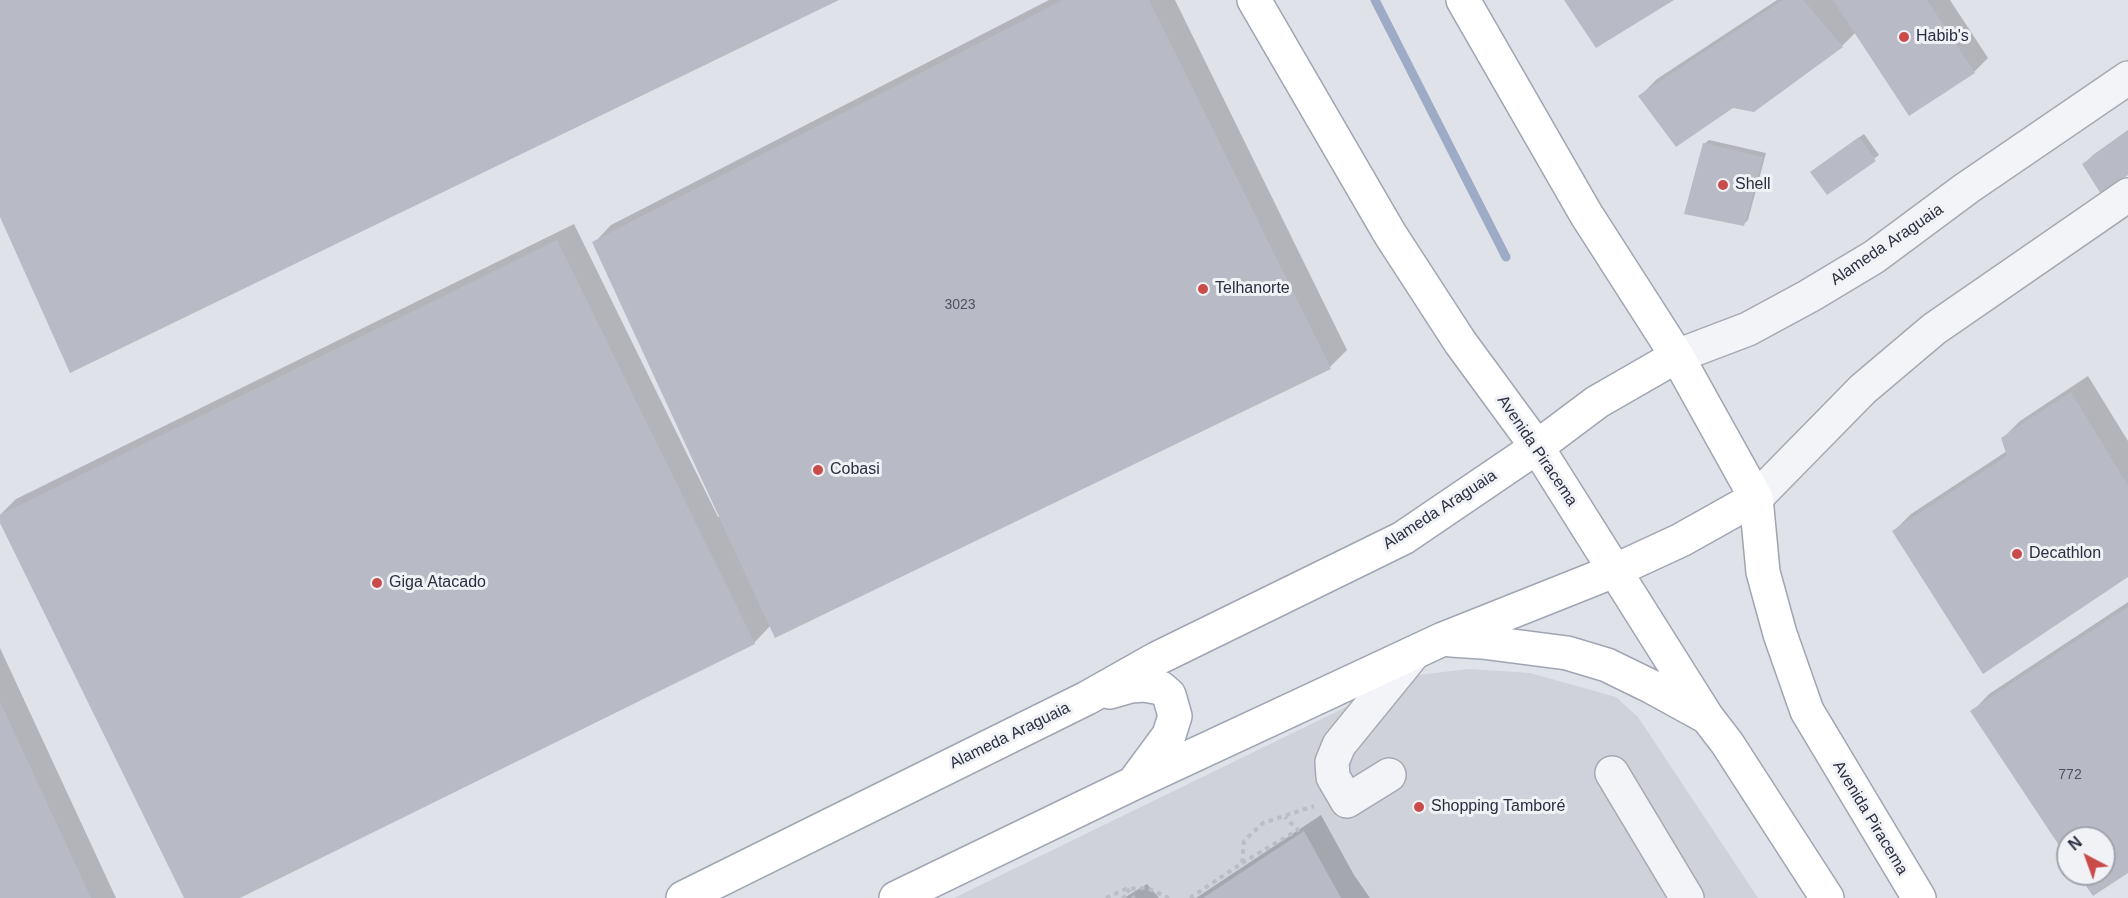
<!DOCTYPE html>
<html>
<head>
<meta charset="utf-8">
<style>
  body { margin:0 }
  #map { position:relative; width:2128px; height:898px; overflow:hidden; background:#e0e2e9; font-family:Helvetica,sans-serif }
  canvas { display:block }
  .north { position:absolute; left:2056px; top:826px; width:60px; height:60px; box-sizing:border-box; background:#f0f2f6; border:2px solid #a1a4ad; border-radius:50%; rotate:319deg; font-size:16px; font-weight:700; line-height:24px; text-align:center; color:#2a2e40 }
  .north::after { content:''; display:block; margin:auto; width:21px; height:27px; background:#c94b4a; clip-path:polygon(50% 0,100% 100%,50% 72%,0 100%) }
</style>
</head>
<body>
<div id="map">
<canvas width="2128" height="898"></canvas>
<div class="north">N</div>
</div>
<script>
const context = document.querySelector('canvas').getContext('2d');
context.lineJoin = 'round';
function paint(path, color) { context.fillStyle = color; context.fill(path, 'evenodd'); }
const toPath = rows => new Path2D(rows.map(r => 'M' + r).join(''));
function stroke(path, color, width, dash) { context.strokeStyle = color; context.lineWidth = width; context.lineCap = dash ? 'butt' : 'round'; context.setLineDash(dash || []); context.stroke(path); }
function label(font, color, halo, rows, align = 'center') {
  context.font = font + ' Helvetica,sans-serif'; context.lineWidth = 6; context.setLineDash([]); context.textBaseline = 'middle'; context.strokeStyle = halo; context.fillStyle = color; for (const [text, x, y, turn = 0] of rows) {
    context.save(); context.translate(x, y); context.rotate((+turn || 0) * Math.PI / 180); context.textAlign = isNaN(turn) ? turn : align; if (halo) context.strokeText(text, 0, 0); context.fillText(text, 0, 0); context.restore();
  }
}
paint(toPath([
  [1469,669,1530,673,1616,697,1638,717,1758,898,954,898,1377,692,1418,675]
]), '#cfd1db');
paint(toPath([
  [1049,0,1175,0,1347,350,1330,367,771,625,754,643,236,898,186,898,0,519,0,515,16,499,574,224,718,517,721,516,594,243,611,225],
  [1777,0,1950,0,1988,58,1974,72,1909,114,1856,32,1842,46,1640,96,1657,79],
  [2128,130,2128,173,2084,164,2093,155],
  [1864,134,1879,155,1827,193,1816,168],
  [1709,140,1766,153,1748,220,1744,224,1704,144],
  [2088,376,2128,441,2128,575,1894,531,1911,514,2007,451,2002,439,2020,421],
  [2128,602,2128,871,2094,894,2080,874,2104,874,2104,838,2068,838,2068,856,1972,712,1989,694],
  [0,648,116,898,0,898],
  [1321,815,1354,875,1370,898,1196,898],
  [1147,884,1159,898,1124,898]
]), '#0003');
stroke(toPath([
  [1375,0,1506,257]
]), '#9dabc7', 9);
paint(toPath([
  [0,0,839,0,70,373,0,217],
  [1063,0,1149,0,1331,369,775,638,592,242],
  [1564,0,1674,0,1596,48],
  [1783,0,1803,0,1843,47,1754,112,1733,108,1676,147,1638,96],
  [1833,0,1927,0,1975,73,1909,116],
  [2128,131,2128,175,2101,194,2082,164],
  [1859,137,1876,161,1827,195,1810,172],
  [1703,143,1763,157,1744,226,1684,214],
  [557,240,755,644,240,898,184,898,0,523,0,515],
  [2071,392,2128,486,2128,577,1983,674,1892,531,2007,456,2001,438],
  [2128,607,2128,873,2093,896,2078,874,2104,874,2104,838,2068,838,2068,859,1970,711],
  [0,702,91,898,0,898],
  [1304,831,1341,898,1203,898]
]), '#b8bbc5');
const minor = toPath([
  [1677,356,1748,329,1809,296,1874,257,1967,188,2128,78],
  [1756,498,1863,389,1934,329,2128,195],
  [1612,773,1687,898],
  [1389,775,1347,801,1333,777,1332,762,1339,745,1413,654]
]);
const major = toPath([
  [1254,0,1390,234,1460,342,1537,447,1707,717,1727,743,1827,898],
  [1463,0,1586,214,1677,356,1756,498,1763,572,1780,634,1807,711,1919,898],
  [1451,640,1482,642,1567,653,1607,665,1652,687,1703,715],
  [1110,692,1131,686,1144,685,1161,688,1169,695,1175,716,1169,735,1135,781],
  [683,898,1087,698,1158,658,1403,538,1537,447,1597,402,1677,356],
  [896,898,1134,783,1443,639,1614,571,1681,540,1756,498]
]);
stroke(minor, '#a6a8b3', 36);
stroke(major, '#a0a5b4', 36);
stroke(toPath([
  [1242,863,1298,830,1285,817],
  [1127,889,1134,898],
  [1106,898,1126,889,1147,888,1169,898],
  [1122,898,1130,894],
  [1190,898,1242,863,1244,841,1263,823,1314,806]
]), '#bbbdc4', 4, [4.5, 4.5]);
stroke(minor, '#f3f4f7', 33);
stroke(major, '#fff', 33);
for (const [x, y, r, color] of [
  [1904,37,6,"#c94b4a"],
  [1723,185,6,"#c94b4a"],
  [1203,289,6,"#c94b4a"],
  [818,470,6,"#c94b4a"],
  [2017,554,6,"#c94b4a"],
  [377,583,6,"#c94b4a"],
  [1419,807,6,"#c94b4a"]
]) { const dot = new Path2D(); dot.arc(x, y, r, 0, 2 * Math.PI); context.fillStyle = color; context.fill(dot); stroke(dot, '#f0f2f6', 2); }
label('14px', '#4e5161', null, [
  ["3023",960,305],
  ["772",2070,775]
]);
label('16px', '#2a2e40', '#f0f2f6', [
  ["Habib's",1916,37],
  ["Shell",1735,185],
  ["Telhanorte",1215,289],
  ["Cobasi",830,470],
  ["Decathlon",2029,554],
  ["Giga Atacado",389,583],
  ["Shopping Tamboré",1431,807]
], 'left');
label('16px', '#2a2e40', '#f0f2f6', [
  ["Alameda Araguaia",1887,245,-34],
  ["Avenida Piracema",1537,451,56],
  ["Alameda Araguaia",1440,510,-33],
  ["Alameda Araguaia",1010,736,-26],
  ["Avenida Piracema",1870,818,59]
]);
</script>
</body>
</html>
